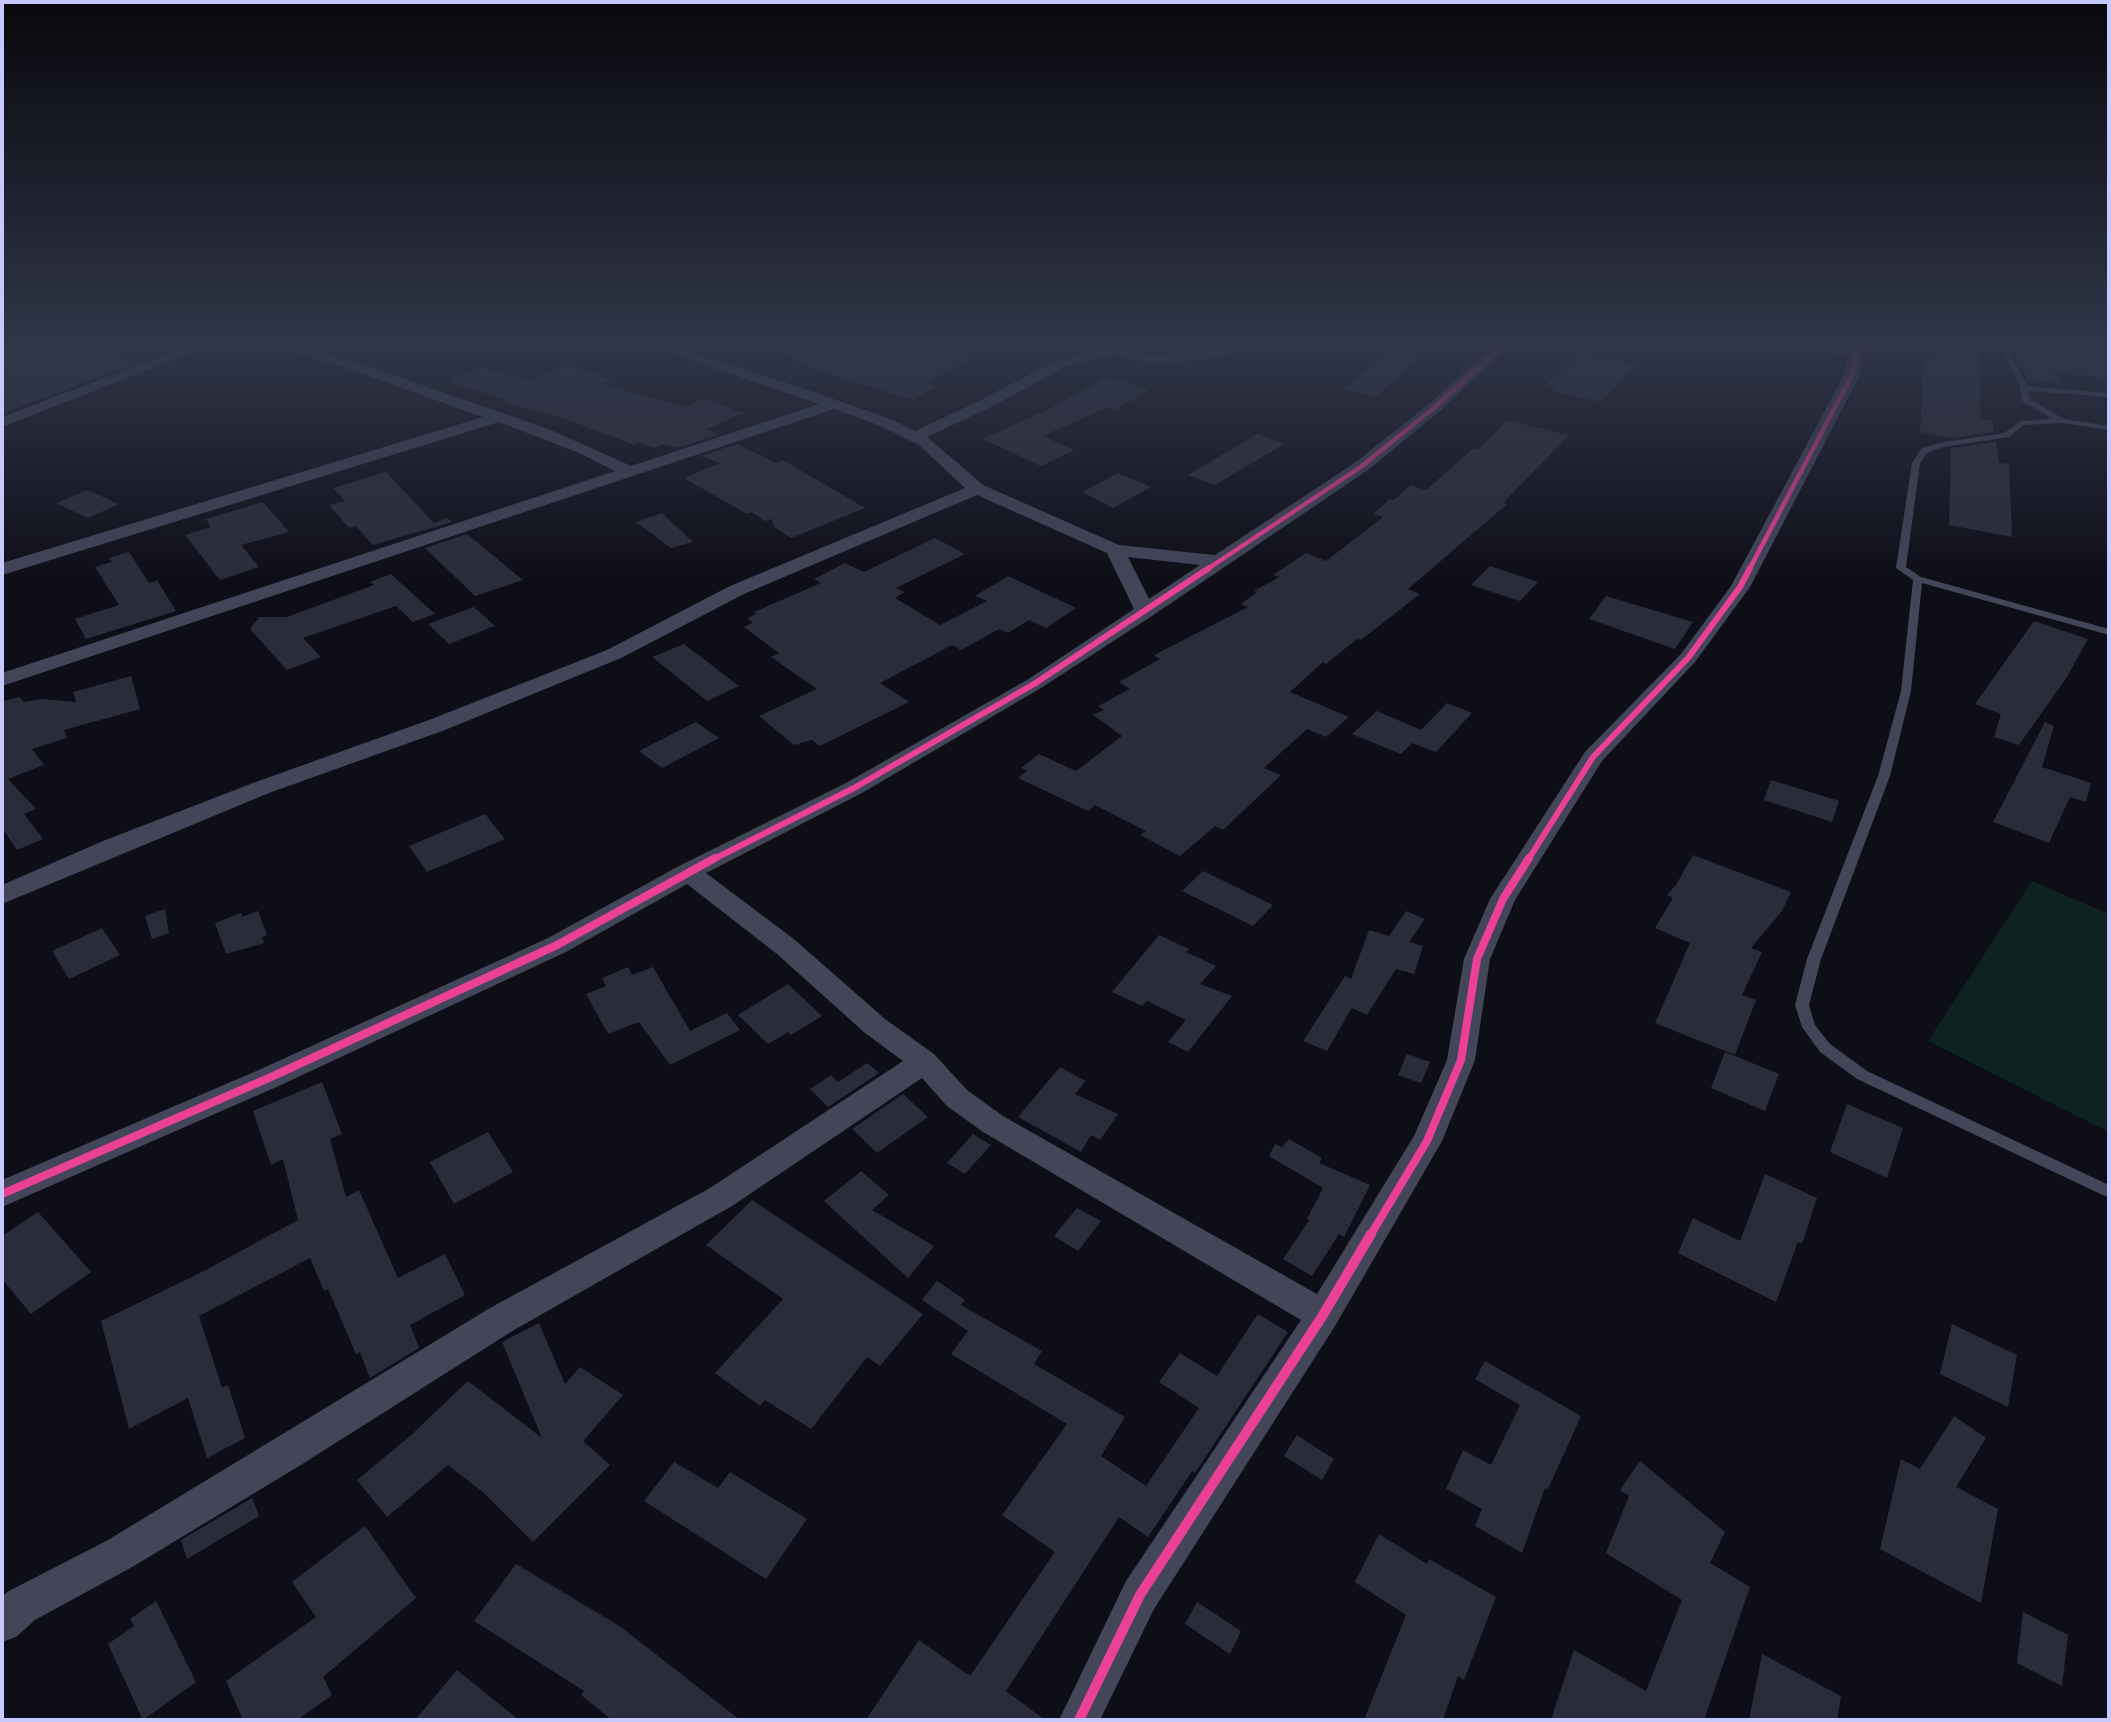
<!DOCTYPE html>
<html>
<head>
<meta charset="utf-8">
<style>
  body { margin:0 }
  #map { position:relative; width:2111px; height:1722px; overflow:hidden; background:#0e0e18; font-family:"Fira Sans",sans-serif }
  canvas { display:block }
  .frame { position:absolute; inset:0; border:4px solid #c6c9fe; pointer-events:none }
</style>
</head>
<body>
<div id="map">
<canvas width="2111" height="1722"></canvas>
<div class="frame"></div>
</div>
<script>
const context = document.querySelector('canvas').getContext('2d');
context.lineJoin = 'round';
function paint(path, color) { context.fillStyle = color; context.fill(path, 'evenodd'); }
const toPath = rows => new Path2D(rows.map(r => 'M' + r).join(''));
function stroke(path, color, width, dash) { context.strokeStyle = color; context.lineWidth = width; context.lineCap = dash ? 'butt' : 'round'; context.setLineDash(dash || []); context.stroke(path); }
paint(toPath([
  [2032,881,2109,914,2109,1132,1928,1041]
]), '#0e221f');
paint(toPath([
  [2,344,94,344,142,361,2,414],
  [759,344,997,344,926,383,938,386,913,400,821,372],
  [1396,344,1433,344,1376,397,1344,389],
  [1935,344,1979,344,1981,419,1992,420,1994,432,1952,438,1920,432,1924,355,1937,357],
  [2011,344,2109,344,2109,378,2054,373,2059,384,2028,380],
  [1582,351,1637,365,1600,402,1552,391,1555,387,1546,385],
  [566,365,613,379,602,384,685,407,705,398,742,413,707,429,718,435,677,448,663,444,654,448,638,442,634,445,561,417,502,402,507,400,449,382,482,367,532,381],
  [1108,377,1149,390,1115,410,1108,407,1043,436,1074,450,1041,466,983,439,1047,410],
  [1507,420,1569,435,1503,503,1507,504,1408,589,1420,594,1361,640,1357,639,1326,664,1323,662,1290,692,1349,717,1326,737,1307,729,1264,768,1281,775,1223,830,1215,826,1180,856,1140,835,1146,831,1095,805,1088,811,1018,778,1027,771,1021,768,1039,754,1076,771,1122,736,1093,715,1104,710,1098,706,1130,689,1119,682,1160,659,1154,655,1248,607,1241,604,1257,592,1254,591,1279,577,1273,575,1306,553,1326,561,1383,517,1373,514,1390,499,1394,500,1410,485,1426,490,1474,448,1479,449],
  [1257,434,1284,444,1215,485,1188,475],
  [1996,442,1999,463,2009,464,2012,537,1949,525,1951,448],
  [737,444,776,463,783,460,865,508,791,538,774,527,772,519,765,521,751,512,747,514,684,478,721,463,701,456],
  [386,472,434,523,447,518,452,522,373,545,356,526,349,528,329,505,345,501,333,488],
  [1118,473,1151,487,1113,508,1082,492],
  [87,490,119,504,88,518,56,503],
  [263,502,289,532,241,545,259,567,220,580,185,535,211,527,206,519],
  [662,513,693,542,671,548,636,522],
  [467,534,523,580,475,596,425,548],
  [935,538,965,554,896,588,905,592,895,598,940,625,987,601,975,596,1008,576,1076,608,1046,628,1029,620,1008,633,999,629,961,650,952,645,880,683,909,702,820,746,812,740,794,745,759,716,817,689,771,657,779,653,744,627,753,623,747,618,756,614,754,612,821,583,814,579,845,563,864,572],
  [129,552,149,583,157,580,176,611,86,639,75,619,119,605,95,567,112,562,109,558],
  [1490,566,1538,582,1520,601,1471,585],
  [391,574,435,614,413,622,396,606,303,638,321,657,287,670,250,629,259,617,287,617,374,585,370,582],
  [1606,596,1693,622,1675,649,1589,619],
  [474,607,495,626,449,644,428,624],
  [2034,621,2088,639,2067,677,2019,745,1994,737,2001,714,1975,704],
  [684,644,739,686,707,701,652,657],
  [131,676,140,709,64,730,67,738,32,749,44,765,8,779,36,809,24,814,43,839,17,850,2,828,2,709,4,701,19,697,24,702,42,699,76,702,73,692],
  [1447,703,1472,713,1436,752,1412,743,1401,754,1352,734,1377,711,1421,730],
  [696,722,719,738,662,768,639,751],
  [2045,722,2054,726,2042,767,2091,783,2086,802,2070,797,2049,843,1993,822],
  [1771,780,1839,801,1832,822,1764,800],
  [485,814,505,839,427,872,409,846],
  [1693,855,1791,892,1782,911,1751,948,1762,952,1742,995,1756,1000,1735,1055,1655,1023,1690,943,1655,928,1673,898,1667,895,1676,885],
  [1203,871,1273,905,1253,926,1182,891],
  [165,909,169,933,152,939,145,916],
  [258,911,267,935,262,937,264,943,226,954,215,923,241,913,242,917],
  [1406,911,1425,919,1409,942,1423,946,1414,974,1396,969,1367,1015,1352,1008,1327,1051,1303,1041,1345,976,1351,979,1369,930,1389,936],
  [102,928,120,955,69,979,52,951],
  [1159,935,1189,949,1186,952,1216,966,1200,984,1232,996,1188,1052,1168,1042,1186,1020,1147,1001,1142,1006,1112,992],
  [628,967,632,975,653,967,690,1031,727,1013,740,1030,670,1065,639,1022,608,1034,586,994,606,986,602,978],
  [788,984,822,1016,791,1035,788,1032,768,1044,738,1015],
  [1725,1052,1779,1074,1765,1111,1711,1088],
  [1407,1054,1430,1062,1421,1083,1398,1075],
  [867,1063,879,1073,828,1107,810,1089,831,1075,838,1082],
  [1060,1067,1086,1081,1075,1094,1118,1114,1100,1140,1091,1135,1081,1152,1018,1117],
  [322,1082,342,1134,330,1139,346,1197,359,1190,398,1278,445,1254,465,1295,410,1325,419,1348,370,1378,360,1352,356,1354,328,1289,324,1291,310,1258,199,1316,222,1388,228,1385,245,1438,207,1458,188,1398,129,1429,101,1321,204,1271,298,1220,283,1159,271,1165,253,1111],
  [903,1094,928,1117,877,1153,852,1129],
  [1847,1104,1903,1128,1887,1178,1830,1152],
  [488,1132,513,1172,454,1204,430,1162],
  [973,1134,991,1145,965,1174,947,1163],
  [1289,1139,1322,1158,1319,1163,1370,1185,1344,1237,1339,1234,1312,1276,1283,1259,1309,1220,1307,1219,1323,1188,1269,1156,1275,1144,1282,1147],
  [861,1171,889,1195,872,1210,934,1246,908,1278,824,1201],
  [1765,1174,1817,1198,1802,1244,1798,1242,1776,1302,1678,1253,1693,1218,1740,1241],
  [752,1200,923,1314,880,1366,867,1357,811,1429,765,1400,760,1406,715,1373,783,1299,706,1245],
  [1077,1208,1101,1221,1078,1251,1054,1236],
  [38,1212,91,1272,31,1314,2,1279,2,1236],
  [937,1281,965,1300,961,1305,1042,1351,1034,1364,1125,1417,1101,1456,1146,1486,1199,1408,1159,1382,1180,1353,1217,1376,1258,1314,1288,1332,1195,1473,1192,1471,1148,1537,1119,1517,1006,1691,1045,1720,866,1720,919,1640,970,1676,1055,1552,1002,1515,1067,1424,951,1354,968,1331,922,1300],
  [539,1323,565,1384,580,1367,623,1395,583,1441,610,1465,533,1542,484,1493,448,1465,387,1517,357,1480,410,1436,468,1381,542,1438,502,1342],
  [1952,1324,2017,1355,2008,1407,1940,1374],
  [1485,1361,1581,1416,1548,1489,1545,1488,1522,1553,1475,1526,1482,1509,1446,1489,1463,1450,1491,1465,1520,1405,1475,1379],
  [1954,1416,1986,1438,1956,1487,1998,1509,1981,1603,1880,1549,1901,1459,1920,1469],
  [1297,1435,1334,1459,1322,1480,1284,1456],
  [1640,1461,1725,1532,1710,1563,1750,1587,1704,1720,1551,1720,1574,1650,1646,1691,1682,1600,1606,1553,1629,1496,1620,1490],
  [674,1462,718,1488,730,1472,807,1519,766,1579,644,1501],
  [252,1498,259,1516,187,1559,181,1540],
  [365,1526,416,1598,323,1677,332,1695,297,1720,243,1720,226,1681,316,1617,292,1582],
  [1379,1534,1427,1564,1429,1559,1496,1597,1464,1680,1458,1676,1443,1720,1364,1720,1406,1615,1355,1582],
  [516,1564,621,1627,740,1720,612,1720,581,1695,584,1691,474,1621],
  [156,1601,196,1682,143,1720,108,1644,134,1626,130,1619],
  [1197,1602,1241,1631,1230,1654,1185,1624],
  [2023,1612,2068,1635,2062,1686,2017,1663],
  [1762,1654,1841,1696,1837,1720,1749,1720],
  [457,1670,519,1720,415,1720]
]), '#2b2c3b');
paint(toPath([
  [1998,344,2005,344,2028,386,2109,393,2109,397,2028,391,2030,399,2064,419,2109,426,2109,430,2062,423,2023,425,2009,437,1943,447,1927,453,1920,463,1906,567,1921,577,2109,629,2109,635,1922,583,1911,691,1890,776,1821,959,1809,1005,1815,1025,1830,1044,1867,1071,2109,1185,2109,1198,1857,1079,1820,1052,1802,1027,1795,1005,1807,959,1878,776,1901,691,1913,580,1896,568,1912,463,1921,449,1938,443,2004,433,2021,421,2053,419,2023,402,2019,382,1998,344]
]), '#434558');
paint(toPath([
  [193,344,214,344,2,427,2,417,193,344],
  [268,344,293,344,356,362,551,430,631,466,819,404,643,344,666,344,805,389,893,420,915,431,981,400,1055,361,1095,350,1119,348,1155,356,1237,344,1262,344,1221,357,1155,364,1119,356,1096,358,1065,367,993,406,927,437,983,485,1119,545,1215,555,1356,462,1429,404,1496,344,1512,344,1441,410,1368,470,1152,616,1041,688,862,793,706,873,795,940,885,1019,934,1054,967,1090,1003,1116,1317,1294,1414,1136,1447,1060,1464,959,1490,899,1585,752,1681,654,1731,586,1844,375,1848,356,1808,347,1806,344,1836,344,1854,348,1859,344,1877,344,1863,355,1860,375,1750,587,1695,662,1602,761,1515,900,1490,959,1475,1060,1442,1141,1335,1326,1154,1609,1100,1720,1059,1720,1126,1581,1301,1320,983,1132,947,1106,922,1078,732,1206,514,1330,304,1463,134,1566,35,1620,16,1637,2,1642,2,1597,7,1592,108,1540,490,1308,710,1188,903,1061,865,1033,777,954,687,884,566,952,281,1085,2,1207,2,1180,261,1069,548,938,679,866,846,783,1027,680,1134,609,1107,553,977,495,744,594,621,658,445,730,269,793,2,904,2,885,103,841,253,783,429,720,607,650,730,586,965,488,919,445,881,426,834,409,2,686,2,673,615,471,579,453,499,422,2,575,2,563,483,417,346,368,268,344],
  [1128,557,1200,565,1149,599,1128,557]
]), '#434558');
stroke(toPath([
  [1206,570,1362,466,1435,407,1505,344],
  [1749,570,1852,375,1856,353,1870,344]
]), '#ea4096', 4.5);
stroke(toPath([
  [712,860,854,788,1034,684,1209,568],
  [1528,860,1593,757,1688,658,1740,587,1750,568]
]), '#ea4096', 6);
stroke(toPath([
  [2,1194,271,1077,557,945,715,858],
  [1370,1236,1427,1141,1461,1060,1477,959,1503,899,1529,858]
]), '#ea4096', 8);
stroke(toPath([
  [1079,1720,1140,1595,1323,1315,1371,1234]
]), '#ea4096', 10);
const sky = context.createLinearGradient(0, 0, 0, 585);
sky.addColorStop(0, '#08080d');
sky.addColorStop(0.59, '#303648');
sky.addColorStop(1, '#30364800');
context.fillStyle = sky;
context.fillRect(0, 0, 2111, 585);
</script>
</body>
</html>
